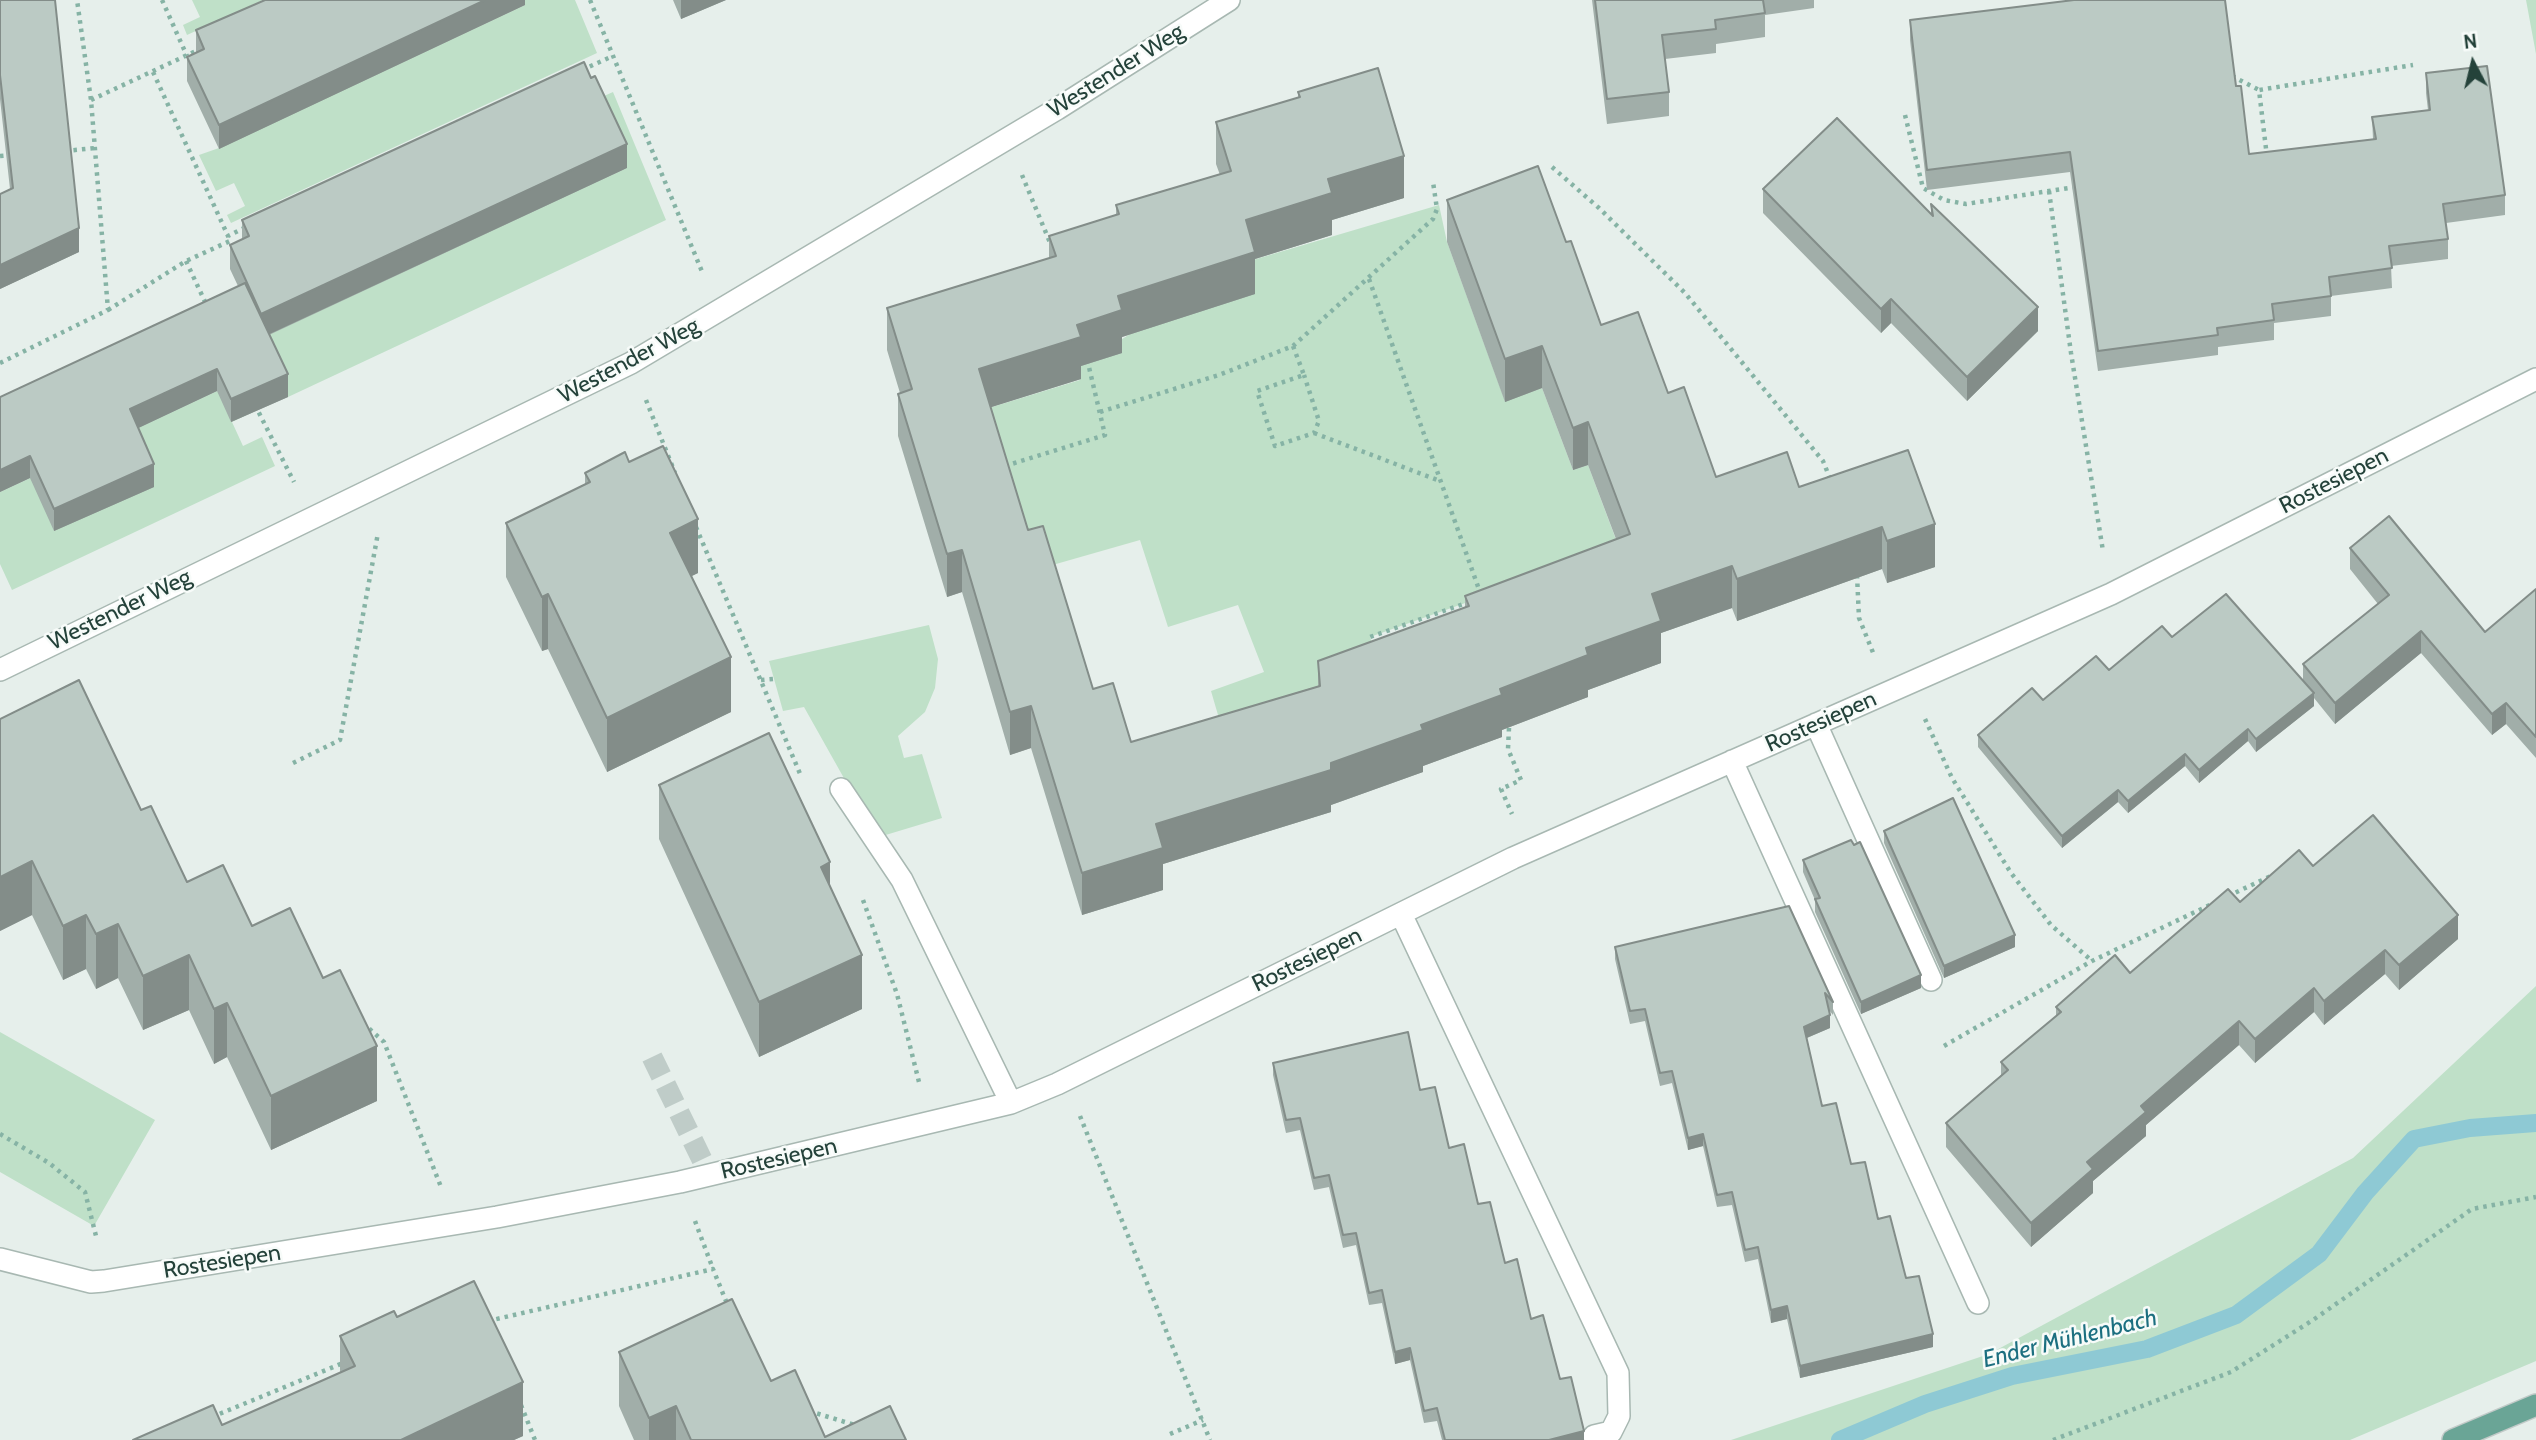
<!DOCTYPE html>
<html>
<head>
<meta charset="utf-8">
<style>
  body { margin:0 }
  #map { position:relative; width:2536px; height:1440px; overflow:hidden; background:#e6efeb; font-family:Cabin,sans-serif }
  canvas { display:block }
  .north { position:absolute; left:2438px; top:28px; width:70px; height:70px; -webkit-text-stroke:5px #f7fbf9; paint-order:stroke; rotate:353deg; font-size:19px; font-weight:700; line-height:28px; text-align:center; color:#24423a }
  .north::after { content:''; display:block; margin:auto; width:24px; height:32px; background:#24423a; clip-path:polygon(50% 0,100% 100%,50% 72%,0 100%) }
</style>
</head>
<body>
<div id="map">
<canvas width="2536" height="1440"></canvas>
<div class="north">N</div>
</div>
<script>
const context = document.querySelector('canvas').getContext('2d');
context.lineJoin = 'round';
function paint(path, color) { context.fillStyle = color; context.fill(path, 'evenodd'); }
const toPath = rows => new Path2D(rows.map(r => 'M' + r).join(''));
function stroke(path, color, width, dash) { context.strokeStyle = color; context.lineWidth = width; context.lineCap = dash ? 'butt' : 'round'; context.setLineDash(dash || []); context.stroke(path); }
function label(font, color, halo, rows, align = 'center') {
  context.font = font + ' Cabin,sans-serif'; context.lineWidth = 5; context.setLineDash([]); context.textBaseline = 'middle'; context.strokeStyle = halo; context.fillStyle = color; for (const [text, x, y, turn = 0] of rows) {
    context.save(); context.translate(x, y); context.rotate((+turn || 0) * Math.PI / 180); context.textAlign = isNaN(turn) ? turn : align; if (halo) context.strokeText(text, 0, 0); context.fillText(text, 0, 0); context.restore();
  }
}
paint(toPath([
  [192,0,263,0,187,35,183,25,200,17],
  [523,0,575,0,597,53,231,223,227,215,245,206,234,183,216,191,199,155,219,148,525,5],
  [2526,0,2536,0,2536,54],
  [613,92,666,220,288,397,261,335,627,168,595,100],
  [1439,205,1447,242,1505,401,1542,388,1573,470,1588,465,1630,577,1482,597,1370,637,1384,679,1230,756,1211,691,1264,672,1238,605,1168,627,1140,540,1028,572,979,411,1080,380,1077,367,1246,262],
  [217,391,251,413,232,422,243,446,262,437,275,466,12,590,0,564,0,492],
  [929,625,938,659,935,688,925,712,898,736,904,758,922,754,942,818,869,840,845,780,804,707,783,711,769,661],
  [2536,986,2536,1361,2350,1440,1731,1440,1989,1354,2353,1158],
  [0,1032,155,1120,94,1226,0,1172]
]), '#bfe0c8');
stroke(toPath([
  [1840,1440,1925,1404,2012,1376,2147,1349,2236,1315,2319,1254,2365,1193,2414,1139,2470,1128,2536,1123]
]), '#8ec9d4', 18);
stroke(toPath([
  [652,1057,710,1176]
]), '#bfccc8', 21, [21, 10]);
const minor = toPath([
  [0,670,631,363,1057,109,1229,0],
  [1816,724,1931,980],
  [1732,761,1978,1303],
  [841,789,902,880,1011,1103],
  [1401,914,1618,1373,1619,1416,1611,1432,1594,1436],
  [0,1259,91,1282,104,1281,497,1217,680,1182,1011,1103,1057,1084,1513,858,2111,594,2536,379]
]);
const major = toPath([
  [2453,1440,2536,1405]
]);
stroke(minor, '#a8b8b2', 24);
stroke(major, '#c2cac8', 24);
stroke(toPath([
  [162,0,187,56],
  [590,0,703,274],
  [582,70,613,56],
  [153,72,228,236],
  [2232,76,2259,90],
  [91,100,198,50],
  [1905,115,1923,188,1944,200,1966,204,2075,187],
  [65,151,95,148],
  [0,156,11,155],
  [2267,157,2259,90,2413,65],
  [1552,167,1599,208,1685,293,1823,461,1831,481],
  [1022,175,1051,245],
  [2049,191,2071,353,2103,551],
  [186,261,207,306],
  [1369,279,1481,595],
  [108,310,186,261,230,241,228,236,244,228],
  [1293,346,1304,375,1257,391,1275,446,1314,433,1319,421,1304,375],
  [0,363,108,310,91,100,77,0],
  [646,400,675,473],
  [255,405,294,482],
  [1100,412,1219,375,1293,346,1433,219,1437,209,1433,182],
  [1314,433,1440,481],
  [1005,466,1105,435,1088,363],
  [696,527,801,776],
  [1857,575,1859,618,1874,655],
  [1372,645,1370,637,1469,602],
  [761,680,773,679],
  [1925,719,1952,778,2011,873,2051,925,2092,961],
  [1509,728,1508,749,1521,780,1501,789,1512,814],
  [293,763,340,740,378,533],
  [2228,896,2271,876],
  [863,900,897,994,919,1082],
  [363,1023,384,1042,441,1187],
  [1944,1046,2092,961,2214,903],
  [1080,1116,1210,1440],
  [0,1134,49,1163,85,1192,97,1240],
  [695,1221,713,1269],
  [488,1321,713,1269,728,1306],
  [521,1405,535,1440],
  [809,1411,858,1426],
  [212,1417,343,1363],
  [1170,1434,1203,1420],
  [2053,1440,2231,1372,2313,1320,2472,1209,2536,1197]
]), '#86b3a5', 4.5, [3.5, 5]);
stroke(minor, '#fff', 21);
stroke(major, '#6aa596', 21);
paint(toPath([
  [0,0,79,252,0,289,0,194,10,189,0,99],
  [525,0,525,5,219,149,187,81,187,57,196,53,196,30],
  [673,0,726,0,681,19],
  [1592,0,1814,0,1814,8,1765,15,1765,37,1716,44,1716,53,1665,59,1669,92,1669,116,1607,124],
  [1910,20,2236,86,2249,154,2373,139,2372,117,2428,110,2426,93,2426,73,2505,195,2505,215,2446,223,2448,239,2448,259,2391,266,2392,288,2331,296,2331,316,2274,323,2274,340,2218,347,2218,355,2098,371,2070,172,1927,190,1910,40],
  [1298,92,1404,198,1332,220,1332,235,1255,259,1255,294,1122,337,1122,353,1081,366,1081,379,991,407,1028,530,1093,689,1131,742,1318,686,1318,661,1465,608,1465,596,1616,539,1588,465,1573,470,1542,388,1505,402,1447,242,1447,200,1566,242,1601,325,1668,393,1716,477,1799,487,1908,450,1935,567,1887,583,1882,569,1737,621,1732,608,1661,633,1661,663,1588,690,1588,697,1502,730,1502,737,1423,766,1423,772,1331,805,1331,812,1163,864,1163,890,1082,915,1031,748,1010,755,962,592,947,597,898,436,898,394,900,393,887,350,887,308,1049,258,1049,236,1116,215,1116,205,1220,175,1216,164,1216,122,1298,98],
  [627,168,269,335,288,397,231,422,217,391,138,428,154,487,54,531,30,478,0,492,0,397,238,286,230,269,230,245,242,239,242,220],
  [1763,189,1931,215,1931,204,2038,331,1967,401,1891,323,1881,333,1763,213],
  [629,462,698,573,691,576,731,712,607,772,548,649,542,651,506,577,506,523,585,485,585,473],
  [2350,548,2485,632,2536,589,2536,758,2506,724,2492,735,2421,653,2335,724,2314,698,2314,706,2256,752,2248,741,2199,783,2185,766,2128,813,2118,802,2062,848,1978,747,1978,735,2172,637,2303,682,2303,664,2378,604,2350,569],
  [0,719,141,810,187,882,252,926,377,1101,271,1150,227,1057,214,1064,189,1010,143,1030,118,978,96,989,86,969,63,980,32,915,0,931],
  [659,785,830,887,862,1009,759,1057,659,839],
  [1884,831,2015,947,1944,978,1884,843],
  [1803,860,1921,988,1861,1014,1815,912,1815,900,1803,872],
  [2313,866,2458,939,2399,990,2385,974,2324,1025,2314,1012,2255,1063,2239,1045,2146,1125,2146,1136,2093,1181,2093,1193,2031,1247,1946,1147,1946,1123,2001,1075,2001,1062,2056,1016,2056,1007,2130,973,2240,902],
  [1789,906,1833,1002,1833,1015,1829,1010,1830,1028,1807,1038,1822,1106,1878,1219,1906,1278,1933,1347,1800,1378,1787,1319,1771,1323,1758,1259,1745,1262,1732,1205,1717,1207,1703,1146,1688,1150,1672,1083,1660,1086,1645,1021,1630,1024,1615,959,1615,947],
  [1273,1063,1420,1090,1478,1204,1531,1319,1560,1379,1584,1440,1442,1440,1437,1421,1424,1423,1410,1360,1395,1364,1382,1303,1369,1305,1356,1245,1343,1248,1329,1187,1314,1190,1300,1130,1286,1133,1273,1075],
  [397,1317,523,1436,514,1440,133,1440,222,1425,340,1373,340,1336],
  [619,1352,771,1381,825,1437,906,1440,634,1440,619,1406]
]), '#a1aea9');
paint(toPath([
  [485,0,525,0,525,5,219,149,219,125],
  [681,0,726,0,681,19],
  [627,144,627,168,261,338,261,314],
  [1404,156,1404,198,1332,220,1332,235,1255,259,1255,294,1122,337,1122,353,1081,366,1081,379,979,411,979,369,1077,325,1118,296,1246,220,1328,179],
  [79,228,79,252,0,289,0,265],
  [1891,299,1891,323,1881,333,1881,309],
  [2038,307,2038,331,1967,401,1967,377],
  [1542,346,1542,388,1505,402,1505,359],
  [217,369,217,391,130,432,130,409],
  [288,374,288,397,231,422,231,399],
  [1588,422,1588,465,1573,470,1573,428],
  [30,456,30,478,0,492,0,470],
  [154,464,154,487,54,531,54,509],
  [698,519,698,573,670,587,670,533],
  [1935,524,1935,567,1887,583,1887,541],
  [1882,527,1882,569,1737,621,1737,579],
  [962,550,962,592,947,597,947,554],
  [1732,566,1732,608,1661,633,1661,663,1588,690,1588,697,1502,730,1502,737,1423,766,1423,772,1331,805,1331,812,1163,864,1163,890,1082,915,1082,873,1156,824,1331,763,1421,725,1586,648,1652,594],
  [548,594,548,649,542,651,542,597],
  [2421,631,2421,653,2335,724,2335,703],
  [731,657,731,712,607,772,607,718],
  [2314,693,2314,706,2256,752,2256,739],
  [2506,703,2506,724,2492,735,2492,714],
  [1031,706,1031,748,1010,755,1010,712],
  [2248,729,2248,741,2199,783,2199,770],
  [2185,754,2185,766,2128,813,2128,801],
  [2118,790,2118,802,2062,848,2062,836],
  [32,861,32,915,0,931,0,877],
  [830,862,830,917,821,867],
  [86,915,86,969,63,980,63,926],
  [2458,915,2458,939,2399,990,2399,965],
  [118,924,118,978,96,989,96,934],
  [2015,935,2015,947,1944,978,1944,966],
  [2385,950,2385,974,2324,1025,2324,1001],
  [189,955,189,1010,143,1030,143,976],
  [862,955,862,1009,759,1057,759,1002],
  [1921,975,1921,988,1861,1014,1861,1002],
  [2314,988,2314,1012,2255,1063,2255,1039],
  [227,1003,227,1057,214,1064,214,1009],
  [1830,1015,1830,1028,1804,1039,1804,1027],
  [2239,1021,2239,1045,2146,1125,2146,1136,2093,1181,2093,1193,2031,1247,2031,1223,2087,1162,2141,1106],
  [377,1046,377,1101,271,1150,271,1096],
  [1703,1134,1703,1146,1688,1150,1688,1138],
  [1787,1306,1787,1319,1771,1323,1771,1310],
  [1933,1334,1933,1347,1800,1378,1800,1366],
  [1410,1348,1410,1360,1395,1364,1395,1352],
  [523,1382,523,1436,514,1440,401,1440],
  [676,1406,676,1440,649,1440,649,1418],
  [1584,1431,1584,1440,1549,1440]
]), '#838d89');
const building = toPath([
  [0,0,55,0,79,228,0,265,0,194,13,188,0,75,0,0],
  [265,0,485,0,219,125,187,57,204,49,196,30,265,0],
  [1595,0,1763,0,1765,13,1715,20,1716,29,1662,35,1669,92,1607,99,1595,0],
  [2074,0,2225,0,2236,86,2241,86,2249,154,2376,139,2372,117,2430,110,2426,73,2487,66,2505,195,2443,204,2448,239,2389,246,2392,268,2329,277,2331,296,2272,304,2274,320,2217,328,2218,335,2098,351,2070,152,1927,170,1910,20,2074,0],
  [584,62,591,78,595,76,627,144,261,314,230,245,249,236,242,220,584,62],
  [1378,68,1404,156,1328,179,1332,193,1246,220,1255,252,1118,296,1122,310,1077,325,1081,337,979,369,1028,530,1043,526,1093,689,1113,683,1131,742,1320,686,1318,661,1469,606,1465,596,1630,534,1588,422,1573,428,1542,346,1505,359,1447,200,1538,166,1566,242,1571,241,1601,325,1638,312,1668,393,1684,387,1716,477,1787,452,1799,487,1908,450,1935,524,1887,541,1882,527,1737,579,1732,566,1652,594,1661,621,1586,648,1588,655,1500,689,1502,695,1421,725,1423,730,1331,763,1331,770,1156,824,1163,848,1082,873,1031,706,1010,712,962,550,947,554,898,394,912,389,887,308,1056,256,1049,236,1119,214,1116,205,1231,171,1216,122,1300,97,1298,92,1378,68],
  [1837,118,1933,216,1931,204,2038,307,1967,377,1891,299,1881,309,1763,189,1837,118],
  [245,283,288,374,231,399,217,369,130,409,154,464,54,509,30,456,0,470,0,397,245,283],
  [663,446,698,519,670,533,731,657,607,718,548,594,542,597,506,523,590,482,585,473,625,452,629,462,663,446],
  [2389,516,2485,632,2536,589,2536,737,2506,703,2492,714,2421,631,2335,703,2303,664,2389,595,2350,548,2389,516],
  [2226,594,2314,693,2256,739,2248,729,2199,770,2185,754,2128,801,2118,790,2062,836,1978,735,2032,688,2043,700,2096,656,2109,670,2162,626,2172,637,2226,594],
  [79,680,141,810,151,806,187,882,223,865,252,926,290,908,323,978,340,970,377,1046,271,1096,227,1003,214,1009,189,955,143,976,118,924,96,934,86,915,63,926,32,861,0,877,0,719,79,680],
  [769,733,830,862,821,867,862,955,759,1002,659,785,769,733],
  [1953,798,2015,935,1944,966,1884,831,1953,798],
  [2373,815,2458,915,2399,965,2385,950,2324,1001,2314,988,2255,1039,2239,1021,2141,1106,2146,1112,2087,1162,2093,1169,2031,1223,1946,1123,2008,1070,2001,1062,2061,1012,2056,1007,2115,955,2130,973,2228,889,2240,902,2299,850,2313,866,2373,815],
  [1851,840,1854,845,1860,842,1921,975,1861,1002,1815,899,1820,898,1803,860,1851,840],
  [1789,906,1833,1002,1825,993,1830,1015,1804,1027,1822,1106,1836,1103,1851,1164,1865,1162,1878,1219,1890,1216,1906,1278,1919,1276,1933,1334,1800,1366,1787,1306,1771,1310,1758,1247,1745,1250,1732,1192,1717,1195,1703,1134,1688,1138,1672,1071,1660,1073,1645,1009,1630,1011,1615,947,1789,906],
  [1408,1032,1420,1090,1435,1087,1449,1148,1464,1144,1478,1204,1490,1202,1505,1263,1517,1259,1531,1319,1543,1315,1560,1379,1571,1377,1584,1431,1549,1440,1445,1440,1437,1408,1424,1411,1410,1348,1395,1352,1382,1290,1369,1293,1356,1233,1343,1235,1329,1175,1314,1178,1300,1118,1286,1120,1273,1063,1408,1032],
  [474,1281,523,1382,401,1440,133,1440,213,1405,222,1425,355,1366,340,1336,394,1311,397,1317,474,1281],
  [732,1299,771,1381,795,1370,825,1437,890,1406,906,1440,691,1440,676,1406,649,1418,619,1352,732,1299]
]);
paint(building, '#bbcac4');
stroke(building, '#838d89', 2);
label('23px', '#24423a', '#f7fbf9', [
  ["Westender Weg",1116,71,-32],
  ["Westender Weg",629,361,-28],
  ["Rostesiepen",2334,481,-27],
  ["Westender Weg",120,610,-26],
  ["Rostesiepen",1821,722,-24],
  ["Rostesiepen",1307,960,-26],
  ["Rostesiepen",779,1159,-13],
  ["Rostesiepen",222,1262,-9]
]);
label('italic 24px', '#1c6f80', '#f7fbf9', [
  ["Ender Mühlenbach",2070,1339,-14]
]);
</script>
</body>
</html>
